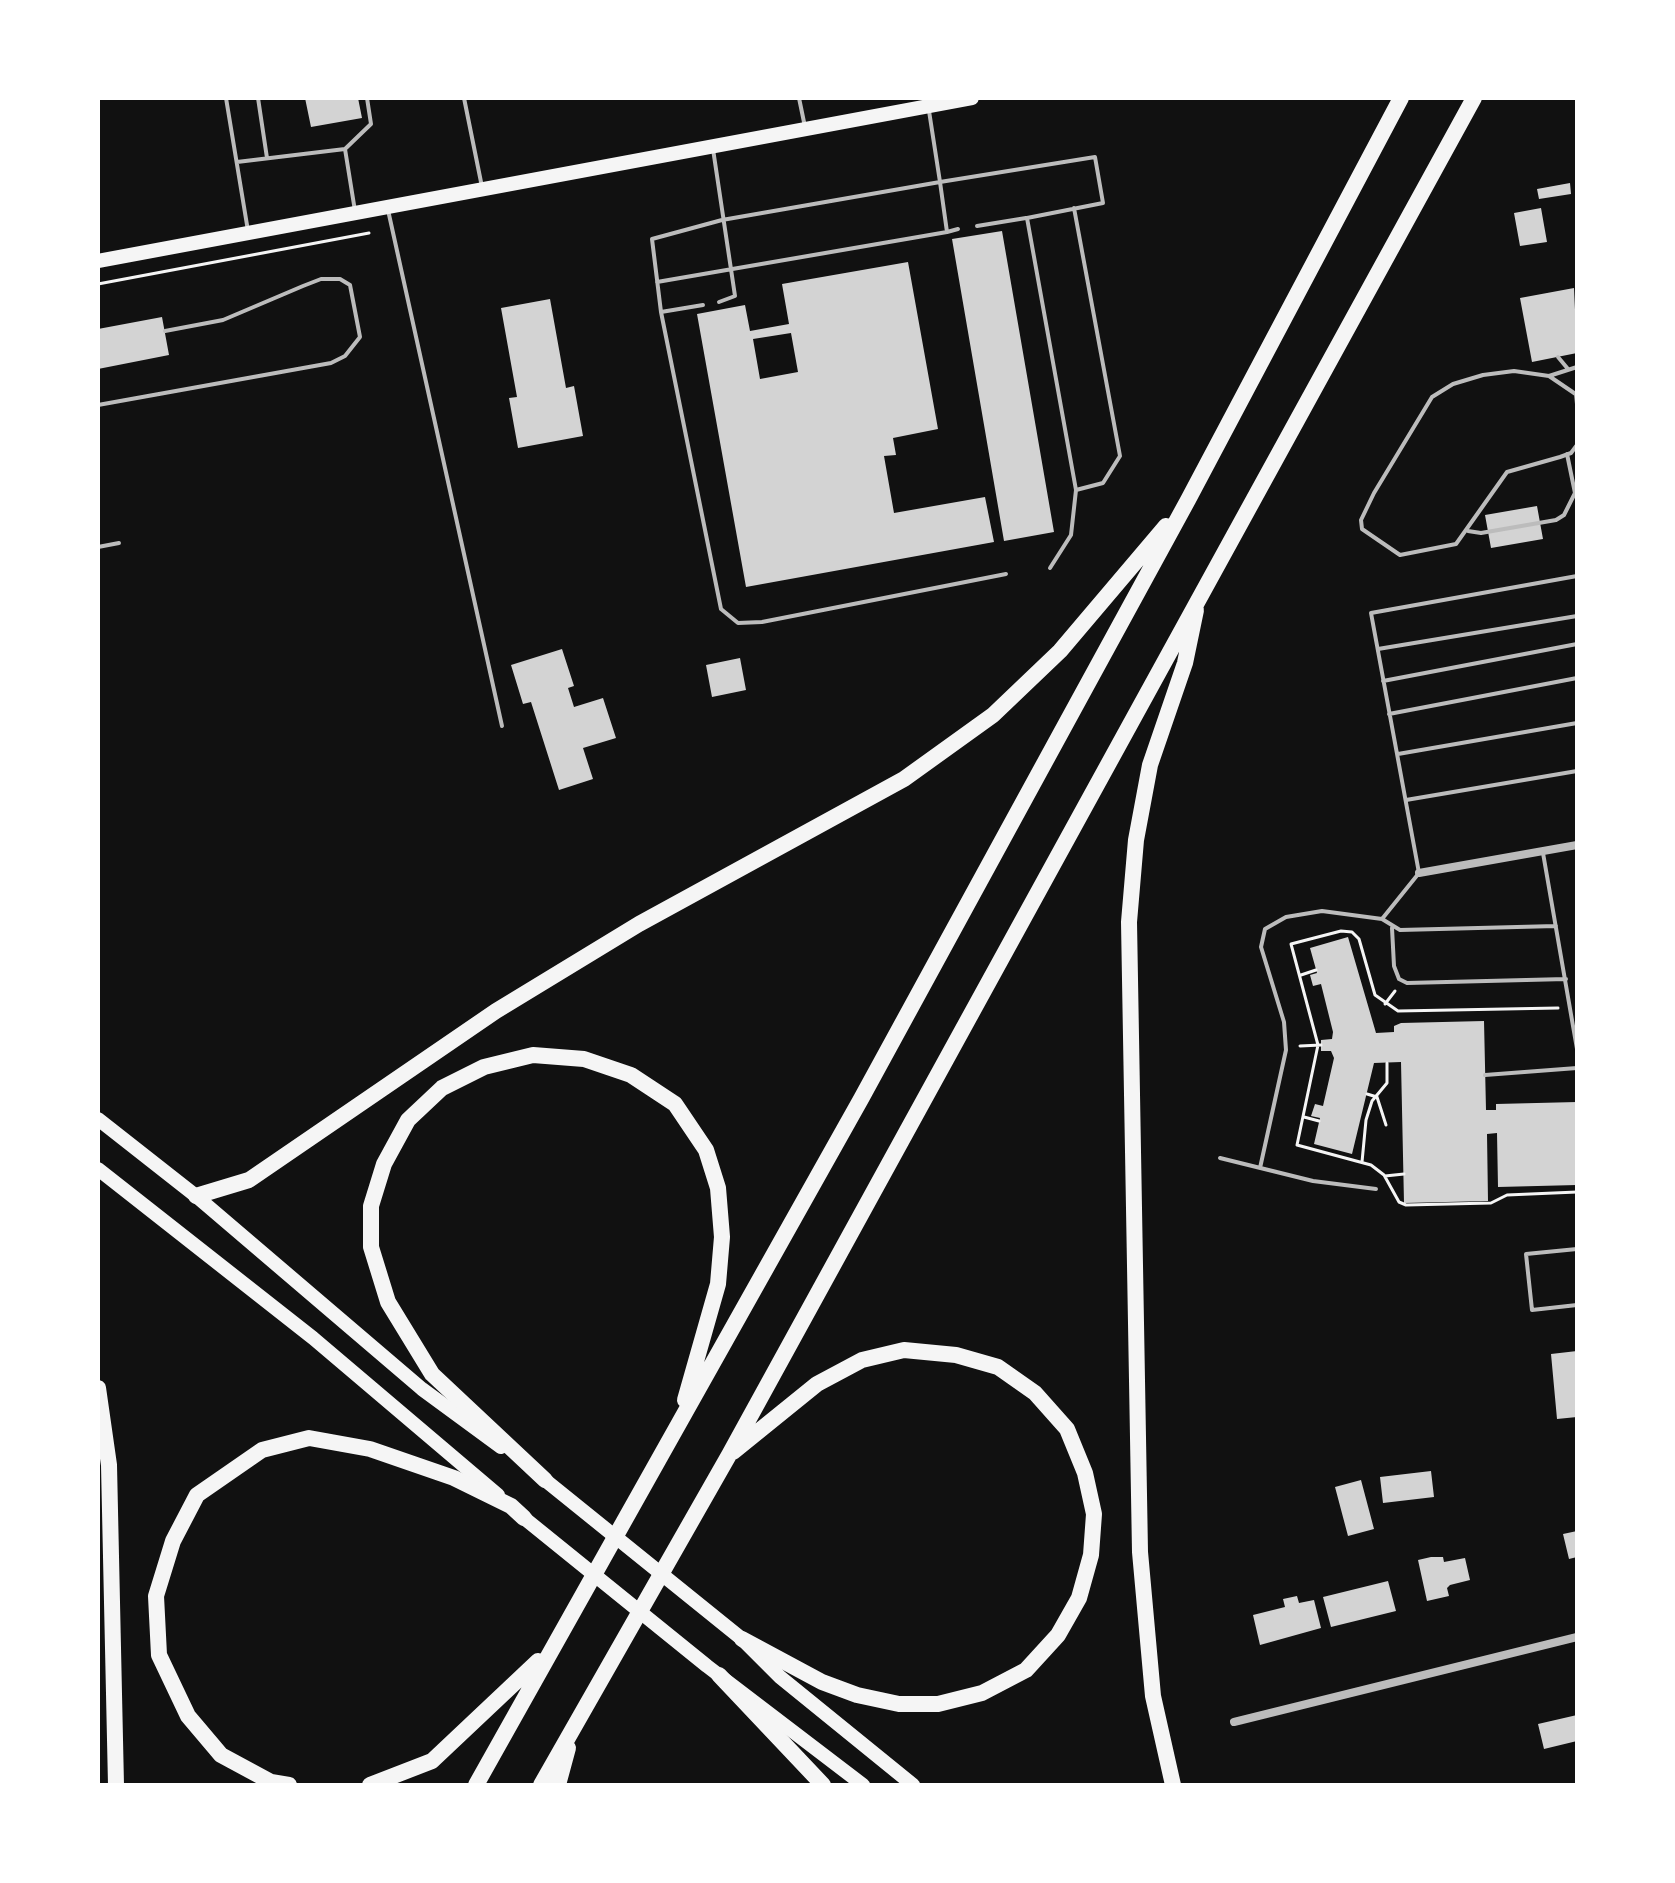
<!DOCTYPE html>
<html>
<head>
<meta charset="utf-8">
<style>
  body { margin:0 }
  #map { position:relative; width:1675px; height:1883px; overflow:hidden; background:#111; font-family:Bitter,serif }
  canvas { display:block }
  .frame { position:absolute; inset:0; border:100px solid #fff; pointer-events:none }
</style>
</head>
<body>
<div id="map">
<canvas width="1675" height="1883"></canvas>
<div class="frame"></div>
</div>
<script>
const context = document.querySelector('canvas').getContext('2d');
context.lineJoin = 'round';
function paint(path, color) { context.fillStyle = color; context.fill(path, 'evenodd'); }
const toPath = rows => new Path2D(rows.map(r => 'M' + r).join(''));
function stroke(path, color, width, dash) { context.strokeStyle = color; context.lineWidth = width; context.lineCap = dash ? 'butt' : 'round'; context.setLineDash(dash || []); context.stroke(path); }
paint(toPath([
  [305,98,358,98,362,118,311,127],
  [1570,183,1571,194,1539,199,1537,189],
  [1541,208,1547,242,1520,246,1514,213],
  [1002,231,1054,532,1004,541,952,239],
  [908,262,938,429,893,438,896,455,884,456,894,513,985,497,994,542,746,587,697,314,745,305,750,331,789,324,782,284],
  [791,333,798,372,760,379,753,339],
  [1574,288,1577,353,1532,362,1520,298],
  [550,299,566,388,574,386,583,436,518,448,509,398,517,397,501,308],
  [162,317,169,355,98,369,98,329],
  [1537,506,1543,539,1491,548,1485,515],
  [562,649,574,686,568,688,574,707,603,698,616,738,583,748,593,779,559,790,531,702,523,704,511,665],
  [740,658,746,690,712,697,706,665],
  [1348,937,1376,1033,1394,1032,1394,1026,1401,1023,1484,1021,1486,1110,1496,1110,1496,1104,1577,1102,1577,1185,1498,1187,1497,1133,1487,1134,1488,1201,1404,1203,1401,1062,1374,1063,1352,1154,1314,1144,1320,1118,1311,1116,1315,1104,1323,1106,1334,1058,1331,1051,1321,1051,1321,1040,1332,1039,1333,1032,1321,984,1313,986,1310,975,1317,973,1310,948],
  [1577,1351,1577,1417,1557,1419,1551,1354],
  [1431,1471,1434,1497,1383,1503,1380,1477],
  [1361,1480,1374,1529,1348,1536,1335,1487],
  [1577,1531,1577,1557,1569,1559,1563,1534],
  [1431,1557,1443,1557,1444,1562,1465,1558,1470,1580,1450,1585,1447,1588,1449,1596,1427,1601,1418,1560],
  [1388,1581,1396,1611,1331,1627,1323,1597],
  [1297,1596,1299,1603,1314,1600,1321,1628,1260,1645,1253,1615,1285,1607,1283,1599],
  [1577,1715,1577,1741,1544,1749,1538,1724]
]), '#d3d3d3');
stroke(toPath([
  [98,284,369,233],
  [1301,975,1316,970],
  [1385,1004,1395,991],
  [1558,1008,1398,1011,1375,995,1359,939,1352,932,1341,931,1291,944,1318,1045,1297,1145,1371,1165,1384,1175,1399,1202,1406,1205,1491,1203,1507,1195,1577,1192],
  [1300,1046,1321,1045],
  [1367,1094,1377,1097,1386,1125],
  [1304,1117,1319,1121],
  [1362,1162,1366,1120,1372,1101,1387,1083,1387,1063],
  [1385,1176,1404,1174]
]), '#f5f5f5', 3);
stroke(toPath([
  [226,98,248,231],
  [258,98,267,158],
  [464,98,482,187],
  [799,98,805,127],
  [927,98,940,182,1095,157,1103,203,1027,218,1076,490,1071,535,1050,568],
  [345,149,371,124,367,98],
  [713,149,735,296,719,302],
  [237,162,345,149,355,211],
  [1074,208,1120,456,1103,483,1076,490],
  [388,210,502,726],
  [977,226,1026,218],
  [958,229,947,232,940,182,722,220,652,239,661,312,721,609,738,623,762,622,1006,574],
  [657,282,947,232],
  [661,312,703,305],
  [1558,357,1568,369],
  [1549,376,1577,367],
  [1576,394,1577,404],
  [1577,395,1549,376,1514,371,1483,375,1453,384,1432,397,1374,493,1361,520,1362,529,1400,555,1456,544,1507,472,1560,457,1571,453,1577,445],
  [98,405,331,363,345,356,360,337,350,285,340,279,321,279,303,286,223,320,165,331],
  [1468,531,1481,533,1556,520,1564,515,1575,493,1567,454],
  [98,547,119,543],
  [1378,649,1577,616],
  [1383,681,1577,644],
  [1389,714,1577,678],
  [1398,754,1577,723],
  [1406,800,1577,771],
  [1543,853,1577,1049],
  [1382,919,1400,930,1556,926],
  [1392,928,1394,966,1399,979,1407,983,1566,979],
  [1485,1075,1577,1068],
  [1220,1158,1313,1181,1376,1189],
  [1260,1168,1286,1050,1284,1022,1261,947,1265,929,1286,917,1322,911,1382,919,1419,873,1371,613,1577,576],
  [1577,1249,1526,1254,1532,1310,1577,1305]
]), '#bcbcbc', 4);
stroke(toPath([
  [1419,873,1577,845],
  [1234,1722,1577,1637]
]), '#bcbcbc', 8);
stroke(toPath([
  [98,261,972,98]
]), '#f5f5f5', 14);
stroke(toPath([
  [98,1119,196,1196,422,1389,501,1447],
  [98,1169,313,1338,498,1495],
  [545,1480,742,1639,780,1677,913,1785],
  [524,1518,707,1666,863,1785]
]), '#f5f5f5', 14);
stroke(toPath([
  [196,1196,249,1180,496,1011,639,924,904,779,993,715,1060,651,1166,526],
  [98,1388,109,1465,116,1785],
  [733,1452,817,1384,862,1360,904,1350,956,1355,998,1367,1035,1393,1067,1429,1085,1473,1094,1514,1091,1555,1079,1598,1058,1635,1026,1670,982,1693,938,1704,899,1704,857,1695,822,1682,742,1639],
  [545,1480,432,1374,388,1302,371,1247,371,1206,384,1164,408,1120,442,1088,484,1067,533,1055,584,1059,631,1075,675,1104,706,1150,718,1188,722,1237,718,1284,685,1400],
  [719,1675,823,1785],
  [289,1785,271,1782,221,1755,188,1716,159,1655,156,1596,173,1541,197,1495,262,1450,309,1438,370,1449,454,1478,511,1506,524,1518],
  [370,1785,432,1761,538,1661],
  [476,1785,861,1099,1188,500,1401,98],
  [541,1785,729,1455,1474,98],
  [558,1785,568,1748],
  [1173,1785,1153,1696,1140,1552,1129,922,1136,840,1150,765,1185,663,1196,610]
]), '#f5f5f5', 16);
</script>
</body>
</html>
